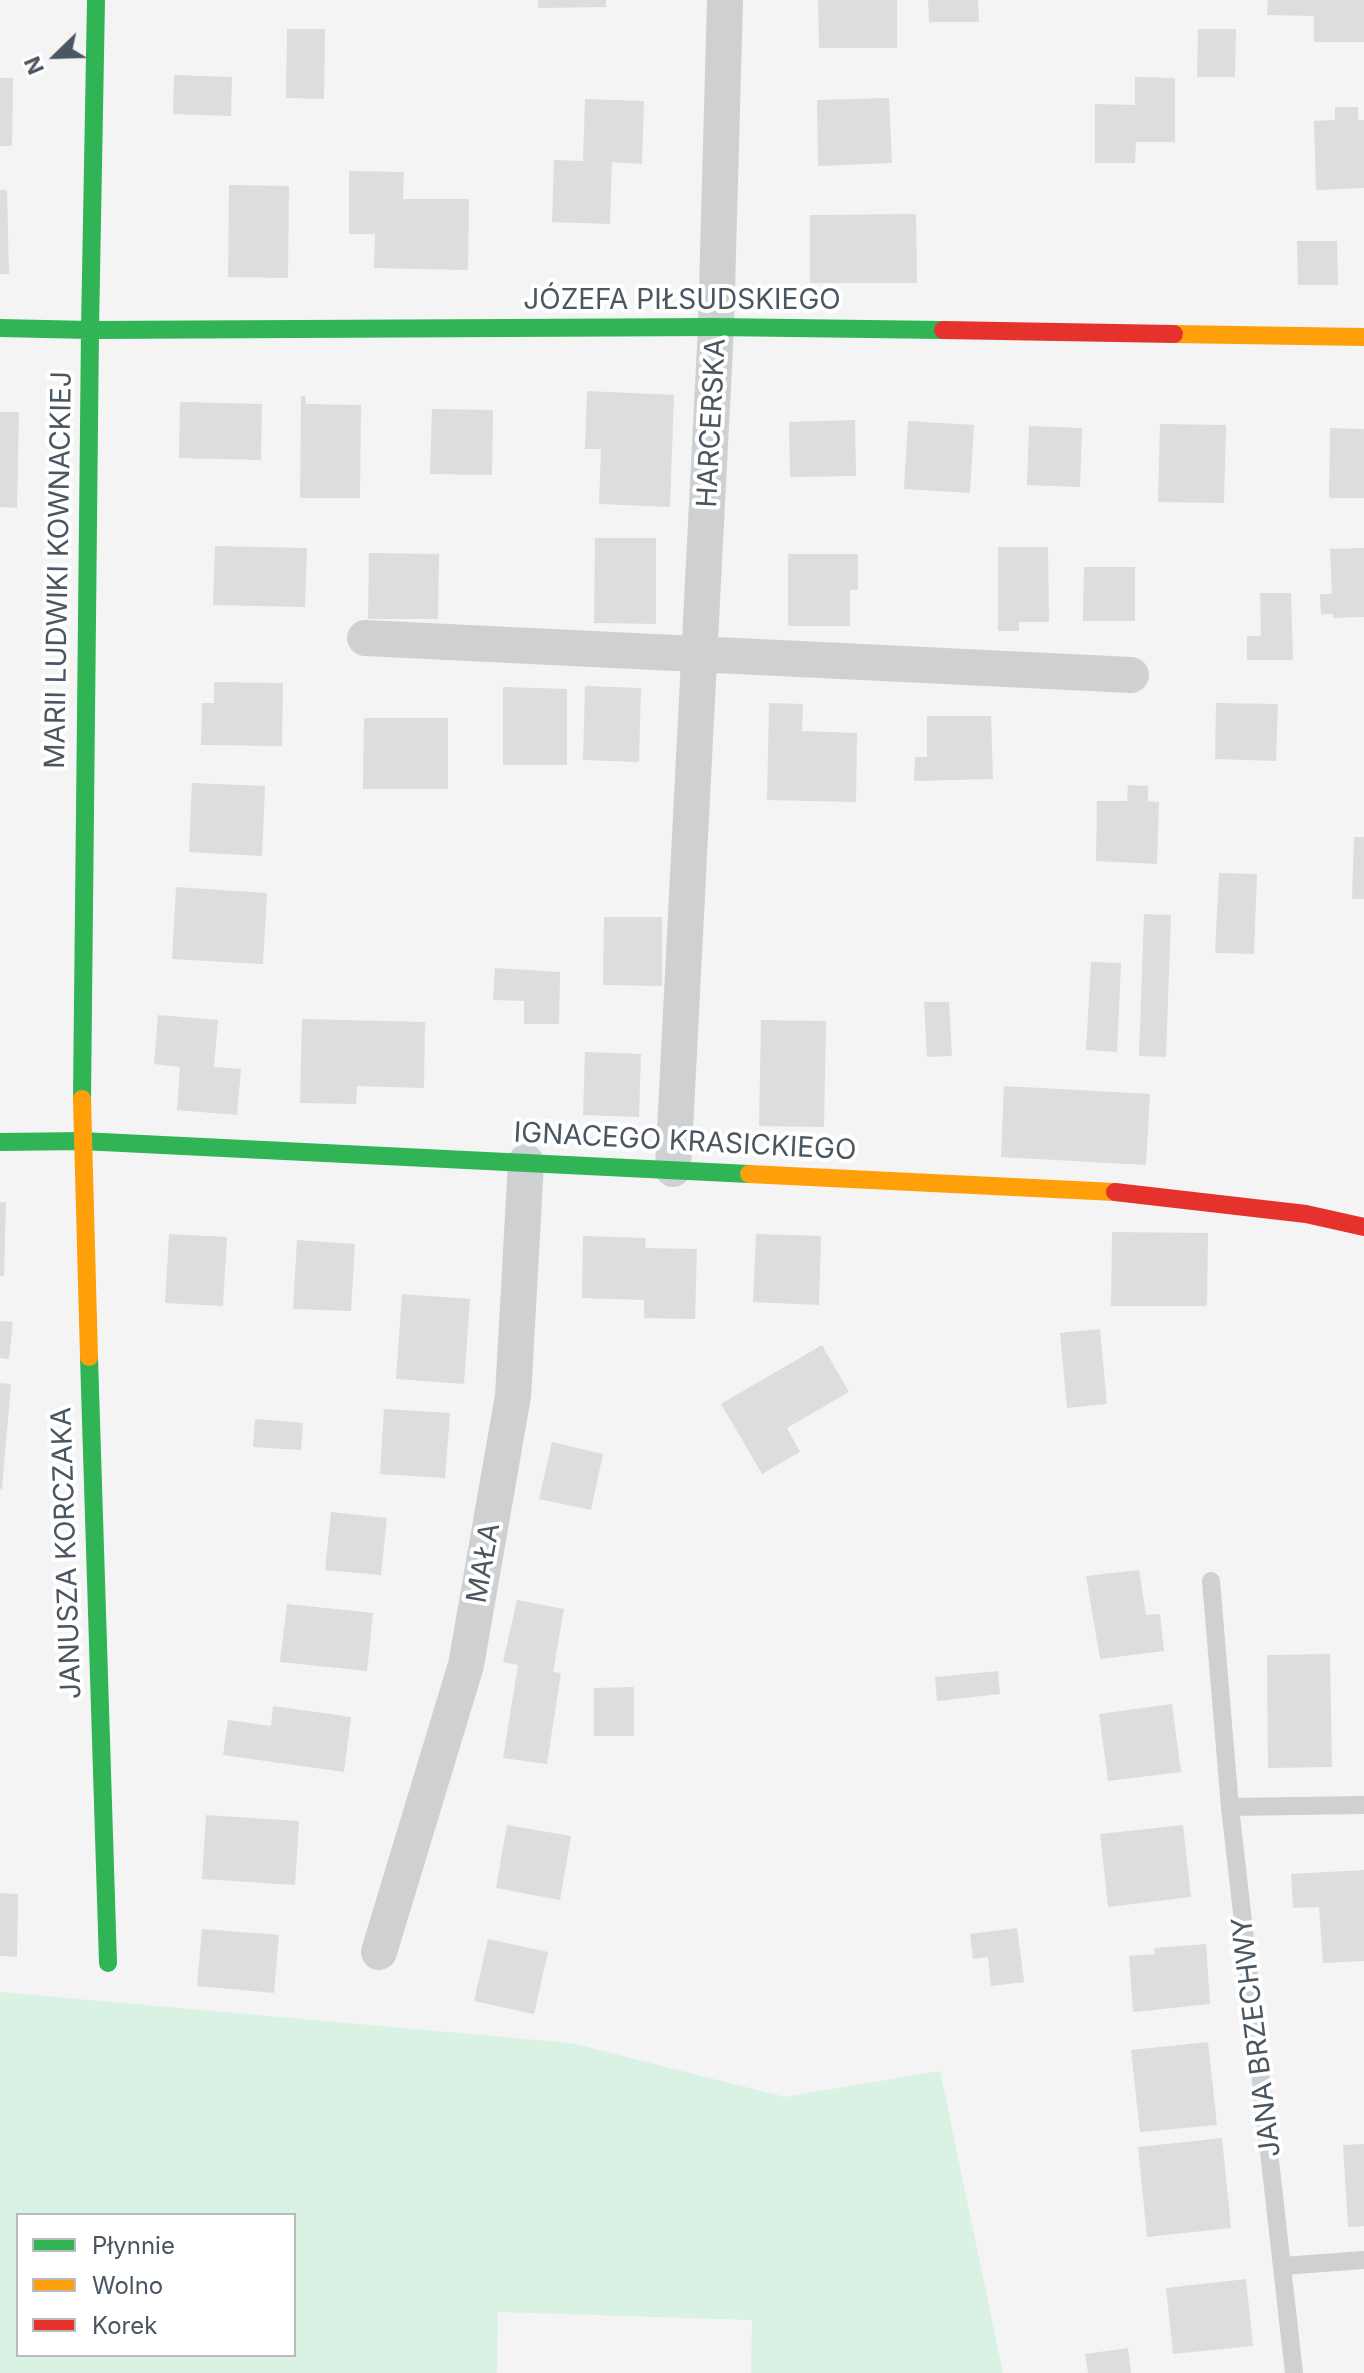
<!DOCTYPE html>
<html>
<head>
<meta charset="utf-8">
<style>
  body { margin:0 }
  #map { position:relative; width:1364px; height:2373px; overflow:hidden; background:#f4f4f4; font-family:Inter,sans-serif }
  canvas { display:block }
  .legend { position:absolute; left:16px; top:2213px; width:280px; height:144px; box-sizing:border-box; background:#fff; border:2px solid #b7bbc0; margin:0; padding:10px 14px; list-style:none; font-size:24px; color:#4a5661 }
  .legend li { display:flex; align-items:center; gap:16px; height:40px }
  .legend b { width:40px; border:2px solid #b7bbc0 }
  .north { position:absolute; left:16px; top:16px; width:80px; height:80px; -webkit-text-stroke:6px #fff; paint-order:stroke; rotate:247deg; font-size:22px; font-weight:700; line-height:32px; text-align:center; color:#4a5661 }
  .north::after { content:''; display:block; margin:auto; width:28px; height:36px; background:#4a5661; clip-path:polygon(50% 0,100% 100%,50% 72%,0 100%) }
</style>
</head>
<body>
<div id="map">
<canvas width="1364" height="2373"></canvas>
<ul class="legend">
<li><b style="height:10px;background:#30b455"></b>Płynnie</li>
<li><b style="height:10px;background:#ff9f0a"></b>Wolno</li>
<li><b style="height:10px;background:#e5322d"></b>Korek</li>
</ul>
<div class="north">N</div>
</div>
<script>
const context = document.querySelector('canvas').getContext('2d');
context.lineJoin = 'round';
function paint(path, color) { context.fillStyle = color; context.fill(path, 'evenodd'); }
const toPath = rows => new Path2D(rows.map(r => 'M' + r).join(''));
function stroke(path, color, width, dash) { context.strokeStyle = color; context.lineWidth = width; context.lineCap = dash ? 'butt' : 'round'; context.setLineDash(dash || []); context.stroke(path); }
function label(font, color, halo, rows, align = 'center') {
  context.font = font + ' Inter,sans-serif'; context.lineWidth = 8; context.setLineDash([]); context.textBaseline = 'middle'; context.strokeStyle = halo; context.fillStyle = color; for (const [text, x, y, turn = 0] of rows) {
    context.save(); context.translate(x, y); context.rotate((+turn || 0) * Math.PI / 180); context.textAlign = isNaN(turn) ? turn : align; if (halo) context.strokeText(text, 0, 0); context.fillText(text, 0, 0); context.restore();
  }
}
paint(toPath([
  [0,1992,571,2043,785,2097,940,2071,1003,2373,751,2373,752,2320,498,2312,497,2373,0,2373],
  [18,2215,294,2215,294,2355,18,2355]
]), '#d9f2e3');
paint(toPath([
  [538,0,606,0,606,7,538,8],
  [818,0,897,0,897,48,819,48],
  [928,0,978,0,979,22,929,22],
  [1268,0,1364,0,1364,42,1314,42,1314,16,1267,15],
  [287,29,325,29,324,99,286,98],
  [1198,29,1236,29,1235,77,1197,77],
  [174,75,232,77,231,116,173,114],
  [1135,77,1175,78,1175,142,1136,142,1135,163,1095,163,1095,104,1135,105],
  [0,78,13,78,12,146,0,146],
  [889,98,892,163,818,166,817,100],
  [585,99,644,101,642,164,612,162,610,224,552,222,554,160,583,161],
  [1335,107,1358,107,1358,120,1364,120,1364,188,1316,190,1314,121,1335,120],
  [349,171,404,172,403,199,469,199,468,270,374,268,375,234,349,234],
  [229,185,289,186,288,278,228,277],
  [0,190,7,190,9,274,0,274],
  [916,214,917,283,810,283,810,215],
  [1297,241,1337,241,1338,285,1298,285],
  [587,391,674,395,670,507,599,504,601,449,585,449],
  [301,396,305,396,306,404,361,405,360,498,300,498],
  [180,402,262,404,261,460,179,458],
  [432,409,493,410,492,475,430,474],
  [0,412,19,412,17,508,0,507],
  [855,420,856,476,790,477,789,422],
  [908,421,974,425,970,493,904,489],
  [1160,424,1226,425,1224,503,1158,502],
  [1029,426,1082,428,1080,487,1027,485],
  [1330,428,1364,429,1364,498,1329,498],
  [595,538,656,538,656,624,594,623],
  [215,546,307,548,305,607,213,605],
  [998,547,1048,547,1049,622,1019,622,1019,631,998,631],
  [1364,548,1364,617,1333,618,1333,614,1321,614,1320,594,1332,594,1330,549],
  [369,553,439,554,438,619,368,619],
  [788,554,858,554,858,590,850,590,850,626,788,626],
  [1084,567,1135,567,1135,621,1083,621],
  [1260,593,1291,593,1293,660,1247,660,1247,636,1261,636],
  [214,682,283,683,282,746,201,745,202,703,214,703],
  [585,686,641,688,639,762,583,760],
  [503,687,567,689,567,765,503,765],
  [769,703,803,704,802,731,857,733,856,802,767,800],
  [1216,703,1278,704,1276,761,1215,759],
  [927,716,991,716,993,779,914,781,915,757,927,757],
  [364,718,448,718,448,789,363,789],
  [192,783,265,786,262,856,189,852],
  [1128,785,1148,786,1148,801,1159,802,1157,864,1096,861,1097,801,1127,801],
  [1354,837,1364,837,1364,899,1352,899],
  [1219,873,1257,874,1254,954,1215,953],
  [176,887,267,893,263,964,172,959],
  [1144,914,1171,915,1166,1057,1139,1056],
  [604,917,662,917,662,986,603,985],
  [1091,962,1121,963,1117,1052,1086,1050],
  [495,968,560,972,559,1024,524,1024,524,1001,493,1000],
  [924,1002,949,1002,952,1056,927,1057],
  [158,1015,218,1020,214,1067,241,1069,237,1115,177,1110,180,1067,154,1064],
  [302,1019,425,1022,424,1088,357,1086,356,1104,300,1103],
  [761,1020,826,1021,824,1127,759,1126],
  [585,1052,641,1054,639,1117,583,1115],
  [1004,1086,1150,1094,1146,1165,1001,1157],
  [0,1202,6,1202,4,1276,0,1276],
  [1112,1232,1208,1233,1207,1306,1111,1306],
  [169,1234,227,1237,223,1306,165,1303],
  [756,1234,821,1236,819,1305,753,1302],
  [583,1236,646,1238,645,1248,697,1249,695,1319,644,1318,644,1300,582,1298],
  [297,1240,355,1244,351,1311,293,1309],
  [402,1294,470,1299,464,1384,396,1379],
  [0,1321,13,1322,9,1359,0,1358],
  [1100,1329,1107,1404,1067,1408,1060,1333],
  [822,1345,849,1392,787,1428,800,1452,762,1474,721,1404],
  [0,1383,11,1384,2,1489,0,1489],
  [384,1409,450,1413,445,1478,380,1474],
  [255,1419,303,1423,301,1450,253,1447],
  [552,1442,603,1454,591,1510,539,1499],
  [331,1512,387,1518,381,1575,325,1570],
  [1139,1570,1146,1615,1160,1614,1164,1651,1100,1659,1086,1576],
  [517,1600,564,1609,553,1672,561,1673,547,1764,503,1758,518,1665,503,1662],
  [287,1604,373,1613,367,1671,280,1662],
  [1330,1654,1332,1767,1268,1768,1267,1655],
  [998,1671,1000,1694,937,1701,935,1677],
  [634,1687,634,1736,594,1736,594,1688],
  [1172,1704,1181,1772,1108,1781,1099,1714],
  [273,1706,351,1717,344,1772,223,1755,228,1720,271,1726],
  [206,1815,299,1821,295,1885,202,1879],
  [507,1825,571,1836,560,1900,496,1888],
  [1183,1825,1191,1897,1108,1907,1100,1834],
  [1364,1870,1364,1961,1323,1963,1319,1907,1293,1908,1291,1874],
  [0,1893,18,1894,17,1957,0,1956],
  [1017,1928,1024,1982,991,1986,988,1957,973,1959,970,1934],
  [202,1929,279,1935,274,1993,197,1986],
  [488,1939,548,1952,534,2014,474,2001],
  [1206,1944,1210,2004,1133,2012,1129,1956,1155,1954,1154,1948],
  [1208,2042,1217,2125,1140,2132,1131,2050],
  [1222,2138,1231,2228,1147,2237,1138,2147],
  [1364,2144,1364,2226,1348,2227,1343,2145],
  [1246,2279,1253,2346,1173,2354,1166,2288],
  [1128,2348,1131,2373,1088,2373,1085,2354]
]), '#ddddde');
stroke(toPath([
  [1211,1581,1230,1807,1294,2373],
  [1230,1807,1364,1805],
  [1283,2266,1364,2260]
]), '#ced0d2', 18);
stroke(toPath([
  [365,638,1131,675],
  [673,1169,716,327,725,0],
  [379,1952,466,1665,513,1396,526,1162]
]), '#ced0d2', 36);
stroke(toPath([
  [0,328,90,330,716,327,943,330],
  [82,1099,90,330,96,0],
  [0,1142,82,1141,749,1174],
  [89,1357,108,1963]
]), '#30b455', 18);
stroke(toPath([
  [1174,334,1364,337],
  [82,1099,89,1357],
  [749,1174,1115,1192]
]), '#ff9f0a', 18);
stroke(toPath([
  [943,330,1174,334],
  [1115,1192,1306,1214,1364,1227]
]), '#e5322d', 18);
label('28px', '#4a5661', '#fff', [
  ["JÓZEFA PIŁSUDSKIEGO",682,301],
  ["HARCERSKA",712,423,-87],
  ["MARII LUDWIKI KOWNACKIEJ",59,570,-89],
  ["IGNACEGO KRASICKIEGO",685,1142,3],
  ["JANUSZA KORCZAKA",67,1553,-92],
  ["MAŁA",484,1563,-80],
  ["JANA BRZECHWY",1257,2037,-97]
]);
</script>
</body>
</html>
